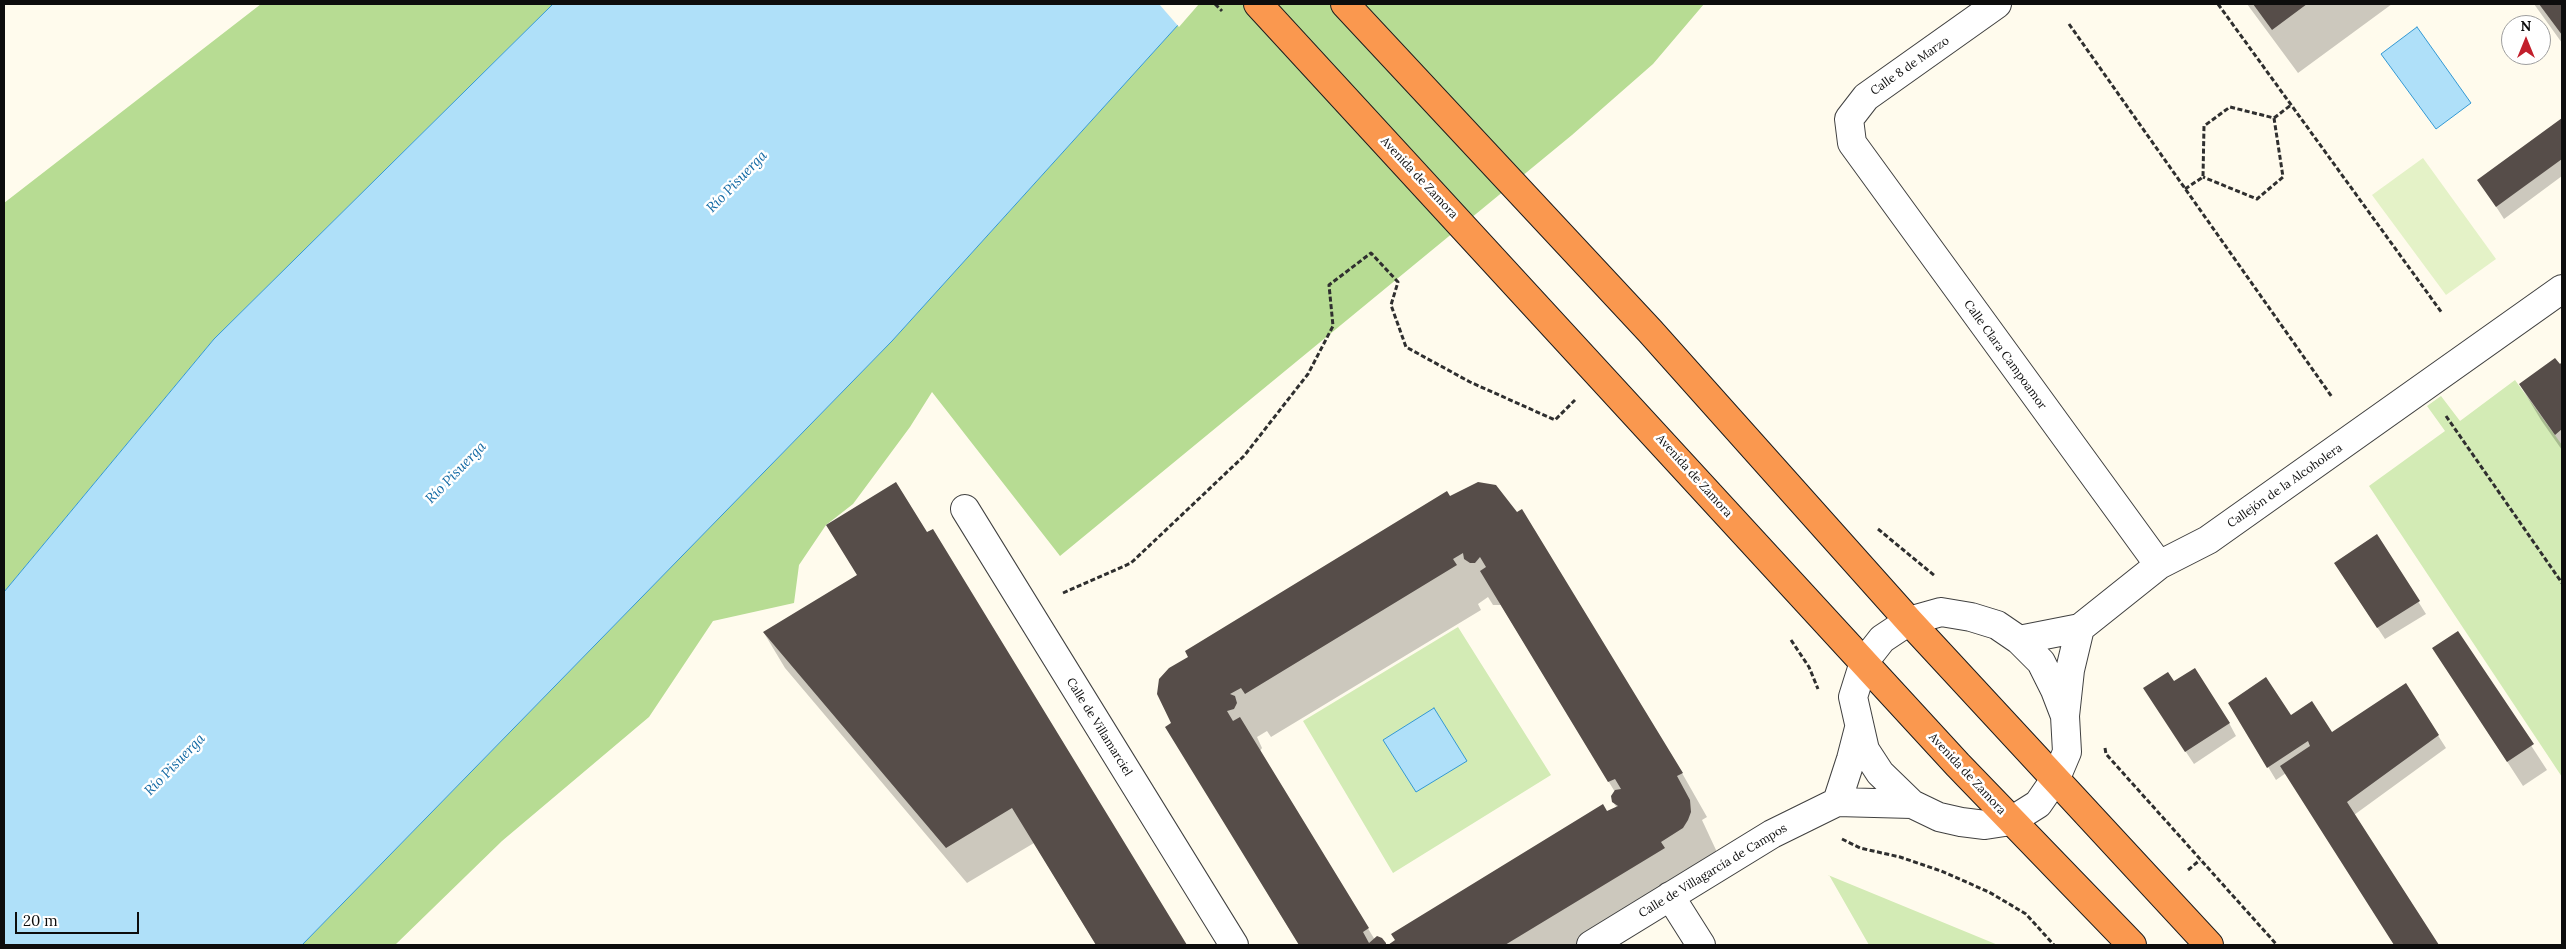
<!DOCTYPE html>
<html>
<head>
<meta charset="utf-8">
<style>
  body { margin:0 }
  #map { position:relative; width:2566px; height:949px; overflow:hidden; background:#fffbed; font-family:Lora,serif }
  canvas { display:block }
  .frame { position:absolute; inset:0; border:5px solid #0d0d0d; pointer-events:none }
  .north { position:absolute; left:2501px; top:15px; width:50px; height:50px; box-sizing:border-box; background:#fff; border:1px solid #9e9e9e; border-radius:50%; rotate:0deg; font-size:14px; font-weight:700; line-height:20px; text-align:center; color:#0d0d0d }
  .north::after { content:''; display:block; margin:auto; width:18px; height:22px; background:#c21f2c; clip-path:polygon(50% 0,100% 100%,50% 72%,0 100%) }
  .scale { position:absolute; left:15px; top:912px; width:124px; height:22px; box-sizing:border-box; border:2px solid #0d0d0d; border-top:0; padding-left:6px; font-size:15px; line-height:18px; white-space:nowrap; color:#0d0d0d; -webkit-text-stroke:4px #fff; paint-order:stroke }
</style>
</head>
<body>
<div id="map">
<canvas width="2566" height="949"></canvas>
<div class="frame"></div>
<div class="north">N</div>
<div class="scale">20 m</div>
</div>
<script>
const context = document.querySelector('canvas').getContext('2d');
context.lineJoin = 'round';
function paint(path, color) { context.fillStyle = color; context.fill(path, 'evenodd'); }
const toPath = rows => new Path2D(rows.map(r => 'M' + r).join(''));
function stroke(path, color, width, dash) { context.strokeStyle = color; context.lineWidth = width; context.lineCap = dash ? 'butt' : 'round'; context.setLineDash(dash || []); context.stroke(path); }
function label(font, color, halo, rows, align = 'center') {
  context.font = font + ' Lora,serif'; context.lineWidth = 5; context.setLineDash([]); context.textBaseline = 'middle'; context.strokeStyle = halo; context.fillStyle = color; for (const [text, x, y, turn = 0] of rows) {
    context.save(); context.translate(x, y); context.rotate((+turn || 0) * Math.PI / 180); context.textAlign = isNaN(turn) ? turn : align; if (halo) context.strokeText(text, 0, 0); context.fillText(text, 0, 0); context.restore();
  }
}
paint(toPath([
  [2515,380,2562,445,2562,777,2369,486,2445,431,2427,406,2441,396,2460,421],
  [1458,627,1551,775,1393,873,1303,721],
  [1829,875,1828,875,1998,945,1869,945]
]), '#d3ebb5');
paint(toPath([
  [261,4,553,4,214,339,4,592,4,203],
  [1197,4,1704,4,1653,64,1572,135,1060,556,932,392,910,427,853,504,826,525,799,565,794,603,713,621,649,717,502,841,395,945,302,945,892,341]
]), '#b7dc93');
paint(toPath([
  [2423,158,2496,259,2446,295,2372,195]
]), '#e4f2c7');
const water = toPath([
  [553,4,1197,4,892,341,302,945,4,945,4,592,214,339,553,4],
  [2417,27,2471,103,2436,129,2381,54,2417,27],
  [1434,708,1467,761,1416,792,1383,740,1434,708]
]);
paint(water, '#afe0f9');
stroke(water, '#3398d3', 1);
paint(toPath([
  [1159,4,1199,4,1179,27]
]), '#fffbed');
paint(toPath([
  [2247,4,2392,4,2298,73],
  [2534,4,2562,4,2562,43],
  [2562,120,2562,176,2504,219,2479,180],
  [2562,364,2562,450,2541,420,2520,385],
  [1447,493,1682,773,1707,817,1702,820,1716,850,1716,857,1602,945,1390,945,1617,808,1613,802,1615,792,1501,605,1493,605,1488,597,1478,604,1481,610,1271,737,1267,731,1257,737,1262,748,1260,751,1375,940,1382,939,1385,945,1299,945,1167,727],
  [932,530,1186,945,1096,945,1034,843,967,883,785,668,764,633],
  [2377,536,2426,614,2385,639,2343,576],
  [2458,633,2547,770,2523,786,2434,649],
  [2174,682,2229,723,2236,736,2194,764,2152,701],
  [2405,684,2446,748,2354,815,2438,945,2395,945,2286,773,2276,780,2230,704,2291,716,2332,734]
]), '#0003');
paint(toPath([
  [2253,4,2307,4,2272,30],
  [2539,4,2562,4,2562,35],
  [2562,118,2562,159,2496,207,2477,180],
  [2555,358,2560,364,2562,362,2562,429,2555,435,2519,384],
  [896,482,927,532,933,529,1187,945,1096,945,1012,808,946,848,763,632,857,575,826,525],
  [1478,482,1496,485,1517,512,1522,509,1683,773,1677,776,1690,800,1691,812,1688,820,1683,828,1661,842,1665,848,1505,945,1388,945,1395,940,1391,934,1603,804,1607,811,1618,806,1612,802,1611,796,1615,790,1621,789,1615,779,1608,782,1480,571,1486,567,1480,557,1475,563,1470,563,1464,559,1463,553,1453,559,1457,565,1245,694,1241,688,1230,694,1235,696,1237,703,1234,709,1227,711,1233,721,1240,717,1369,928,1363,932,1369,943,1377,936,1382,938,1386,943,1386,945,1299,945,1165,727,1171,723,1157,694,1159,679,1169,668,1188,657,1185,651,1447,491,1450,496],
  [2377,534,2420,601,2377,628,2334,563],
  [2458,631,2534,744,2507,762,2432,648],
  [2195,668,2230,723,2185,752,2143,688,2168,672,2174,681],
  [2266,677,2291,715,2312,701,2332,732,2406,683,2439,735,2347,802,2439,945,2394,945,2280,766,2310,746,2308,741,2267,768,2228,703]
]), '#564d49');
const street = toPath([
  [1997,4,1866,97,1849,119,1852,143,2159,565],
  [965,509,1234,945],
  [1941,612,1971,617,1997,625,2019,640,2041,662,2055,690,2065,716,2067,752,2056,778,2038,804,2011,821,1985,825,1961,822,1939,817,1912,804,1880,773,1865,750,1853,697,1864,662,1882,639,1909,621,1941,612],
  [2019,640,2080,628],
  [2065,716,2070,670,2080,628,2159,565,2208,540,2562,289],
  [1837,802,1851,759,1859,728],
  [1670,896,1701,945],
  [1591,945,1772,834,1837,802,1912,804]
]);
const highway = toPath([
  [1258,4,1958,765,2132,945],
  [1345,4,1650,331,1909,621,2209,945]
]);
stroke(street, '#404040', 30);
stroke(highway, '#1e1e1e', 30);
stroke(toPath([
  [1215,4,1222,11],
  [2218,4,2442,313],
  [2069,24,2332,397],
  [2274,118,2291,105],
  [2185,189,2203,177,2204,126,2230,107,2274,118,2283,177,2257,199,2203,177],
  [2446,416,2562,583],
  [1878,529,1935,576],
  [1063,593,1131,563,1244,456,1308,374,1333,326,1329,285,1371,253,1398,282,1391,305,1406,347,1470,382,1555,420,1575,400],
  [1791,640,1809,667,1818,689],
  [2105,748,2106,754,2277,945],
  [1842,839,1860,848,1900,857,1941,871,1989,892,2026,914,2054,945],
  [2188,870,2200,860]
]), '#2f2f2f', 3, [5, 2.5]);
stroke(street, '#fff', 28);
stroke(highway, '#fa984f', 28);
label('12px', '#0d0d0d', '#fff', [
  ["Calle 8 de Marzo",1910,66,-35],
  ["Avenida de Zamora",1419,178,47],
  ["Calle Clara Campoamor",2005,355,54],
  ["Avenida de Zamora",1694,476,48],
  ["Callejón de la Alcoholera",2285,486,-35],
  ["Calle de Villamarciel",1099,727,58],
  ["Avenida de Zamora",1967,774,47],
  ["Calle de Villagarcía de Campos",1713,871,-31]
]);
label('italic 14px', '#1168a3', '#fff', [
  ["Río Pisuerga",737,182,-46],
  ["Río Pisuerga",456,473,-46],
  ["Río Pisuerga",175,765,-46]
]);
</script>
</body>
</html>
